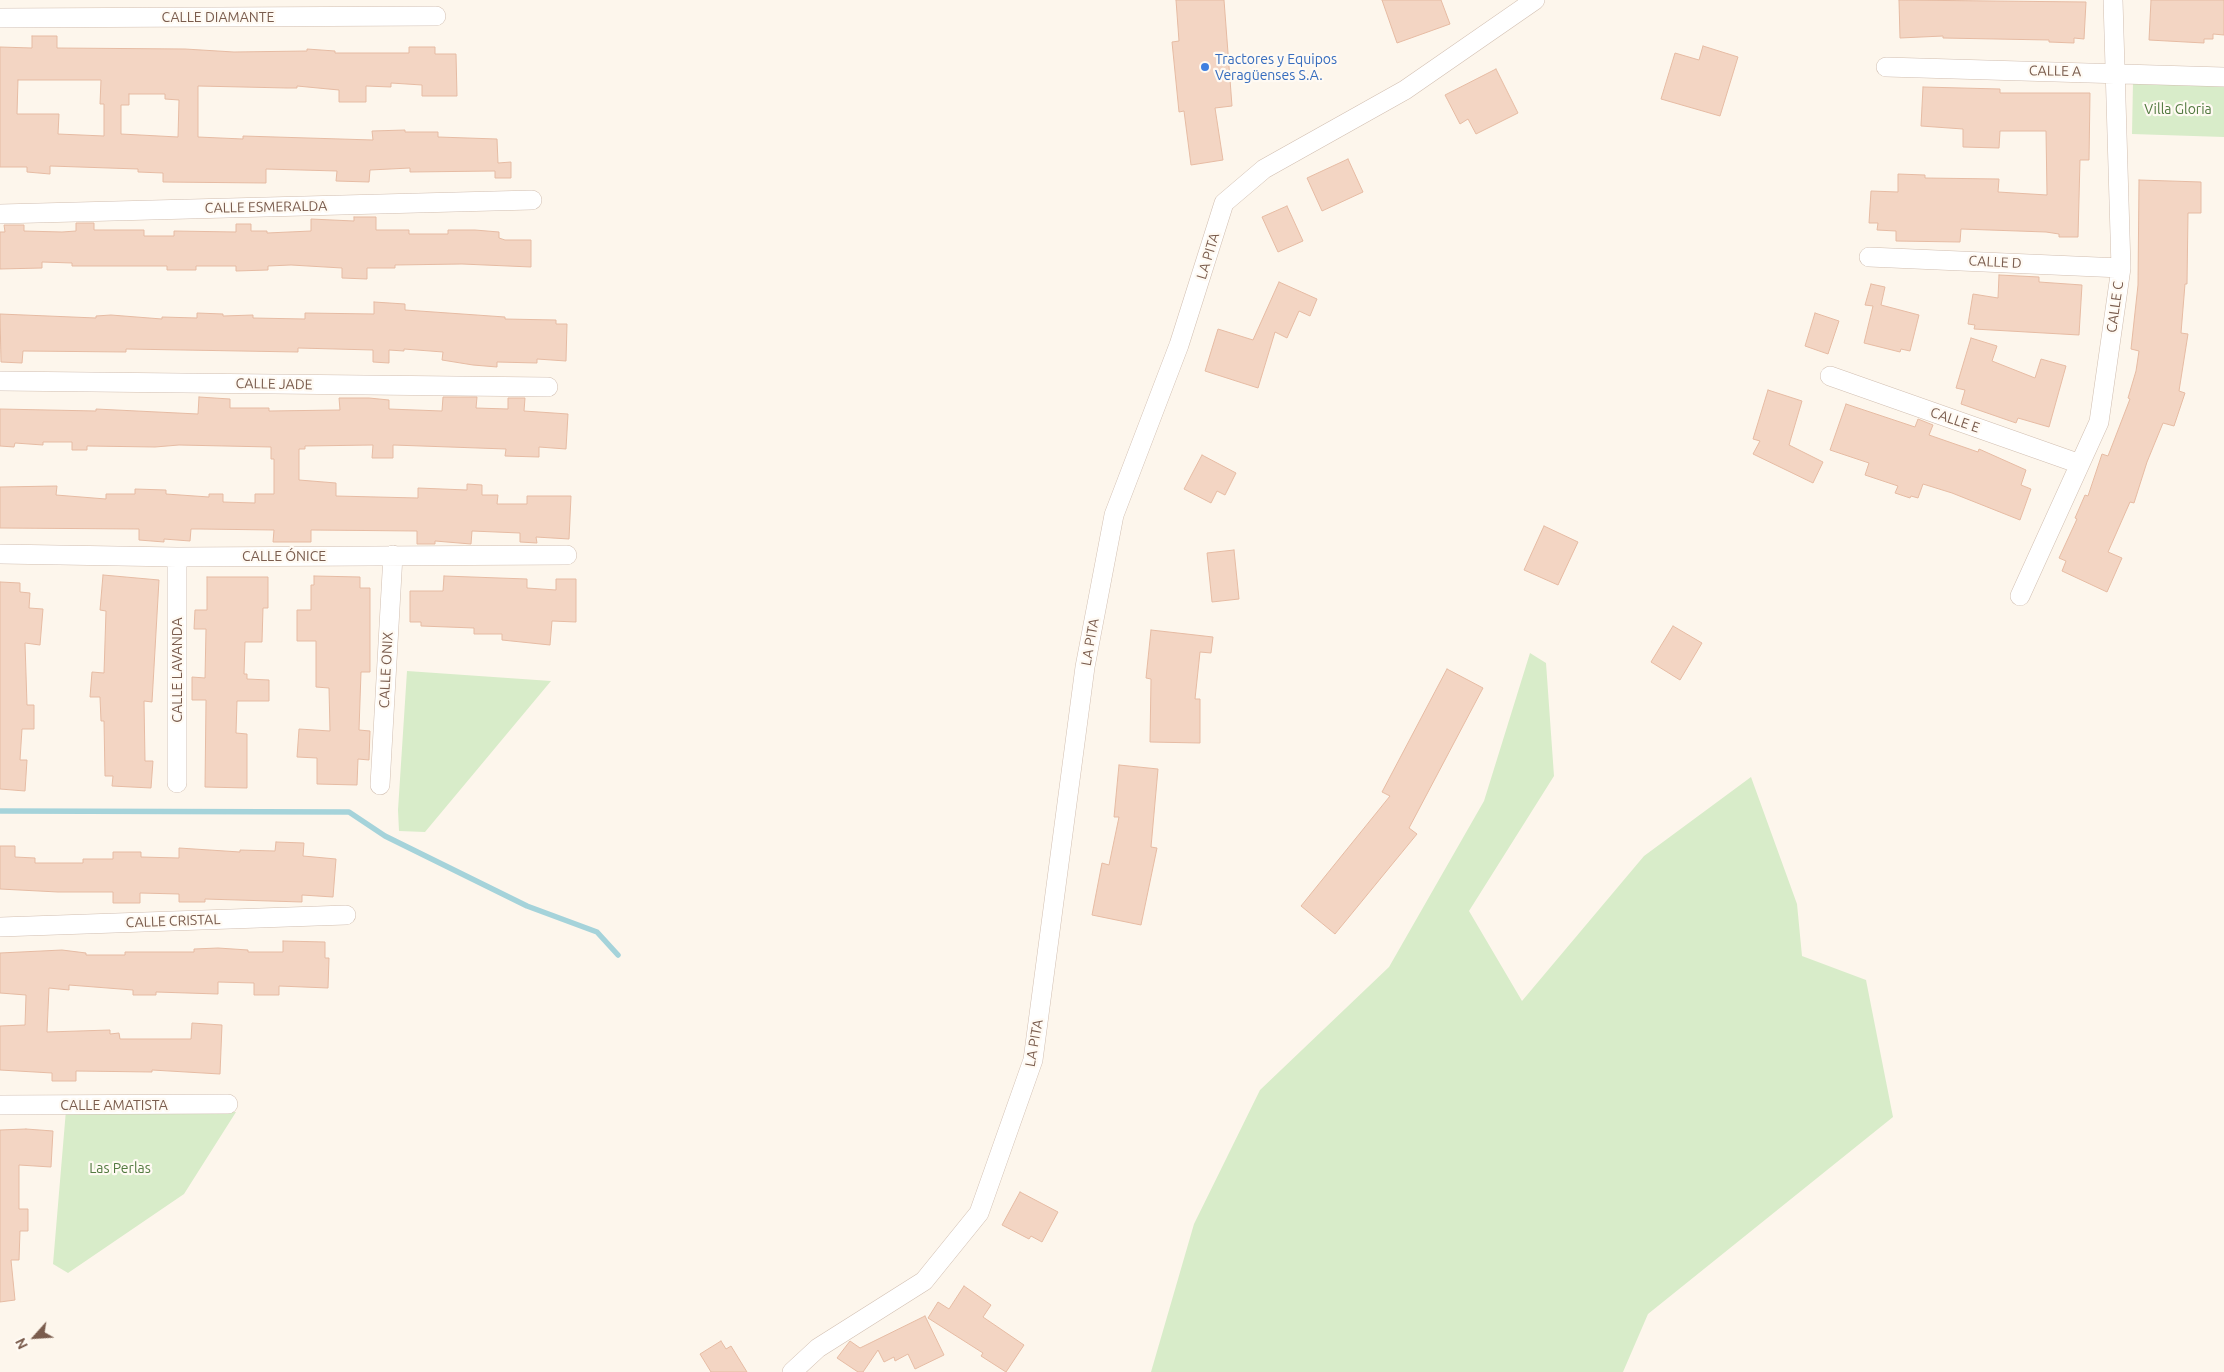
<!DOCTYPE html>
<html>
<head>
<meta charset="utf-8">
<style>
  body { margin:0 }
  #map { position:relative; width:2224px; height:1372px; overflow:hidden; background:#fdf6ec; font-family:Ubuntu,sans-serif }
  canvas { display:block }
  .north { position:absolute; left:10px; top:1312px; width:50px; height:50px; -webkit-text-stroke:4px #fffaf3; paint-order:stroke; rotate:244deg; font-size:14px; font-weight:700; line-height:20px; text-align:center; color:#7a5c4d }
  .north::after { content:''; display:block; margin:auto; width:18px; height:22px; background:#7a5c4d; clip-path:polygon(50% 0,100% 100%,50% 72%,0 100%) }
</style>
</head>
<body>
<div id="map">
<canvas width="2224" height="1372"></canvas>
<div class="north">N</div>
</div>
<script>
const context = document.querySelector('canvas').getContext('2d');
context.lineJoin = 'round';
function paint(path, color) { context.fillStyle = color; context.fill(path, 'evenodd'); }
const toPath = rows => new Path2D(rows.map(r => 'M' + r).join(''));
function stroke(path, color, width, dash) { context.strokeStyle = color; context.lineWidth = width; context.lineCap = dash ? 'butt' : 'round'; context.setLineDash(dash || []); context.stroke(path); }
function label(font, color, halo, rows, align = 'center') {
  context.font = font + ' Ubuntu,sans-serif'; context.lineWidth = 4.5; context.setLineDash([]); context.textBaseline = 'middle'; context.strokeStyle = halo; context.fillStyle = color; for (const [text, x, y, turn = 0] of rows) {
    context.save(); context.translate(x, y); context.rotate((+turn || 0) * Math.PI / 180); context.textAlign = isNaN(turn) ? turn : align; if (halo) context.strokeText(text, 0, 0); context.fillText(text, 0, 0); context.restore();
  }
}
paint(toPath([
  [2133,82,2224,84,2224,137,2132,134],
  [1530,653,1546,663,1554,776,1469,911,1522,1001,1644,856,1751,777,1797,904,1802,956,1866,980,1893,1117,1648,1314,1623,1372,1151,1372,1194,1224,1260,1090,1389,967,1484,801],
  [407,671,551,681,425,832,399,831,398,810],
  [66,1110,236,1112,184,1194,68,1273,53,1264]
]), '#d8ecc9');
stroke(toPath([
  [0,811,349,812,385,836,527,906,597,932,618,955]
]), '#a5d3da', 5.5);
const building = toPath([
  [1176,0,1224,0,1232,106,1215,108,1223,160,1191,165,1184,111,1179,112,1172,42,1179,41,1176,0],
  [1382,0,1441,0,1450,24,1397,43,1382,0],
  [1899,0,2086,2,2084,39,2074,38,2074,43,2049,42,2049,40,1943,38,1943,36,1900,38,1899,0],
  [2151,0,2224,0,2224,35,2213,34,2213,39,2204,39,2204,43,2149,40,2151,0],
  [32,36,57,36,57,48,185,49,234,52,307,51,307,49,335,51,335,53,409,53,409,47,435,47,435,54,456,54,457,96,422,96,422,85,391,83,391,87,366,86,366,102,339,102,339,90,297,86,297,88,287,88,198,86,198,137,243,139,243,136,373,140,372,131,405,130,405,132,438,132,438,137,497,139,498,163,511,162,511,178,495,178,495,171,410,172,410,168,370,170,369,182,336,181,337,171,266,169,266,183,163,182,163,173,138,172,138,169,50,166,50,174,27,172,27,167,0,167,0,47,32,48,32,36],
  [18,80,101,80,100,104,104,104,104,136,58,134,59,114,17,114,18,80],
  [129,94,165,94,165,99,179,100,178,137,121,134,121,105,129,105,129,94],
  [1703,46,1738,57,1720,116,1661,99,1675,53,1699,60,1703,46],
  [1496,69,1518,113,1476,134,1468,119,1460,124,1445,95,1496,69],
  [1923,87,2000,89,2000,93,2090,93,2089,160,2080,160,2078,237,2059,237,2059,234,2046,232,1961,229,1960,242,1896,241,1896,231,1877,230,1878,223,1869,223,1871,191,1898,192,1898,174,1925,175,1925,178,1999,179,1998,192,2047,195,2046,131,2000,131,1999,148,1963,147,1963,129,1921,126,1923,87],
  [1348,159,1363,192,1322,211,1307,178,1348,159],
  [2139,180,2201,182,2201,213,2188,213,2187,284,2185,284,2181,333,2188,334,2179,391,2185,393,2174,426,2163,423,2147,462,2134,503,2130,502,2108,552,2122,558,2107,592,2062,571,2066,561,2059,558,2077,519,2075,518,2085,495,2088,496,2102,454,2108,456,2130,399,2128,398,2136,371,2139,351,2131,349,2138,285,2139,180],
  [1287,206,1303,241,1278,252,1262,217,1287,206],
  [354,217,376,217,376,230,409,230,409,234,448,234,448,230,475,230,499,232,499,238,505,240,531,240,531,267,462,264,395,265,395,268,367,268,367,279,342,278,342,268,291,265,268,266,268,270,236,271,236,266,196,266,196,270,167,270,167,266,72,266,72,263,42,262,42,268,0,269,0,232,5,232,4,225,24,225,24,231,62,232,76,231,76,223,94,223,94,230,144,230,144,236,174,236,174,231,236,232,236,224,251,224,251,231,267,231,267,233,311,231,311,219,354,221,354,217],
  [1999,275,2039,277,2039,282,2082,285,2079,335,1974,329,1975,325,1968,324,1973,294,1998,298,1999,275],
  [1279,282,1317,299,1310,316,1299,311,1287,338,1275,332,1258,388,1205,371,1218,329,1253,340,1279,282],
  [1871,284,1885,287,1881,305,1919,315,1910,351,1901,349,1900,352,1864,343,1873,306,1865,305,1871,284],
  [374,302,405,304,405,310,505,317,505,319,556,320,556,324,567,324,566,361,537,359,537,363,497,362,497,367,473,365,442,360,443,352,404,349,404,351,389,350,389,363,373,362,373,350,298,348,298,352,126,349,126,352,23,351,22,363,1,362,0,314,96,318,96,316,111,315,162,319,162,317,197,318,197,313,223,314,223,316,253,315,253,318,305,319,305,313,374,314,374,302],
  [1815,313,1839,321,1828,354,1805,346,1815,313],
  [1971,338,1997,346,1992,361,2035,378,2041,359,2066,366,2049,427,2018,418,2016,423,1961,404,1965,390,1956,388,1971,338],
  [1768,390,1802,401,1789,445,1823,462,1813,483,1753,454,1760,441,1753,439,1768,390],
  [199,397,230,399,230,408,269,408,269,411,340,410,339,398,369,398,389,400,389,409,442,411,443,397,477,397,476,408,508,409,508,398,525,398,524,411,568,414,566,449,539,447,539,457,505,456,506,449,393,445,393,458,372,458,373,445,305,446,305,449,299,449,299,480,336,483,336,496,418,498,418,488,467,490,467,484,482,485,482,495,498,495,497,504,527,504,527,496,571,496,569,539,536,537,537,543,520,542,520,533,472,531,471,544,435,541,435,544,417,544,417,531,311,530,311,542,273,542,274,530,200,529,191,529,190,541,164,539,164,542,139,540,139,529,0,528,0,487,57,486,56,495,106,499,106,494,135,494,135,489,166,490,166,494,209,497,209,494,223,494,223,502,255,503,255,494,274,494,274,459,271,459,271,447,179,445,155,447,87,446,87,450,72,450,72,442,43,442,43,445,15,443,14,447,0,446,0,409,96,411,96,409,198,414,199,397],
  [1846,404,1915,427,1918,419,1933,425,1929,435,1978,452,1979,449,2026,470,2021,485,2031,489,2020,520,1952,493,1923,484,1918,498,1911,496,1910,498,1895,493,1898,486,1865,475,1869,463,1830,450,1846,404],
  [1202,455,1236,473,1225,495,1217,491,1211,503,1184,489,1202,455],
  [1544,526,1578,542,1558,585,1524,570,1544,526],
  [1234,550,1239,599,1212,602,1207,553,1234,550],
  [103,575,159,580,152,702,144,701,145,761,153,761,151,788,112,786,113,776,105,776,104,721,101,721,100,697,90,697,92,672,104,673,106,611,100,610,103,575],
  [314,576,360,577,360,588,370,588,370,672,361,672,359,730,370,731,369,760,358,759,357,785,317,784,317,758,297,757,299,729,330,731,329,688,316,687,316,641,297,641,297,610,311,610,311,585,314,585,314,576],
  [444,576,527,579,527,588,556,590,556,579,576,579,576,622,552,621,550,645,502,640,502,634,474,634,474,628,421,626,421,622,410,622,410,591,443,591,444,576],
  [207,577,268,577,268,608,263,608,262,642,245,642,244,674,247,674,247,679,269,680,269,701,237,701,236,733,247,734,247,788,205,787,206,700,192,700,192,677,205,678,206,629,194,629,195,610,207,610,207,577],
  [0,582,20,583,20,592,30,593,29,608,43,609,40,645,25,643,27,705,34,705,34,729,22,729,20,760,27,760,25,791,0,789,0,582],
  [1673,626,1702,643,1680,680,1651,662,1673,626],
  [1151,630,1213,637,1211,653,1200,652,1195,699,1200,699,1200,743,1150,742,1151,679,1146,678,1151,630],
  [1447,669,1483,688,1409,828,1417,834,1335,934,1301,906,1390,796,1382,792,1447,669],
  [1119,765,1158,769,1151,847,1157,848,1141,925,1092,915,1102,863,1109,865,1119,817,1114,817,1119,765],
  [276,842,304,843,303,856,336,859,333,897,302,895,302,902,205,899,205,902,179,902,179,894,140,893,140,903,113,903,113,892,58,892,0,889,0,846,15,846,15,857,35,858,35,863,83,863,83,859,113,859,113,852,141,852,141,857,179,858,179,848,240,852,240,850,275,851,276,842],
  [283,941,325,942,325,958,329,958,328,988,279,986,279,995,254,995,254,983,218,982,218,994,156,992,156,995,133,995,133,990,69,985,69,990,49,988,47,1032,110,1030,110,1034,119,1033,120,1039,191,1039,192,1023,222,1025,220,1074,152,1070,152,1072,76,1071,76,1081,52,1081,52,1073,0,1070,0,1026,25,1025,26,995,0,993,0,953,62,950,86,953,86,955,125,955,125,952,194,952,194,949,218,948,248,950,248,952,283,952,283,941],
  [26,1129,53,1131,51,1167,19,1165,19,1209,28,1209,28,1231,20,1231,19,1260,11,1260,15,1300,0,1302,0,1130,26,1129],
  [1020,1192,1058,1212,1042,1242,1031,1236,1029,1239,1002,1225,1020,1192],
  [964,1286,991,1305,983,1317,1024,1345,1006,1372,981,1356,983,1353,928,1318,938,1302,949,1309,964,1286],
  [925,1316,944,1355,915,1369,908,1354,895,1361,894,1357,884,1362,878,1350,863,1372,858,1372,837,1358,850,1341,860,1348,925,1316],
  [721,1341,726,1349,731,1346,747,1372,711,1372,700,1354,721,1341]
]);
paint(building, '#f3d5c3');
stroke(building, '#e6bba3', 1);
const minor = toPath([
  [0,18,436,16],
  [1886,67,2224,77],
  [0,214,532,200],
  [1869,257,2121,268],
  [1830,376,2080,464],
  [0,381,548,387],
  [0,554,177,557,567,555],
  [2020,596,2099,422,2121,268,2113,0],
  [177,783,177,557],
  [380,785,393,555],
  [0,927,346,915],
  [0,1105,228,1104],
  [792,1372,818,1348,924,1281,979,1213,1033,1060,1085,667,1114,515,1179,345,1224,203,1264,169,1405,90,1535,0]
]);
stroke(minor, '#d1beb0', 20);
stroke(minor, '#fff', 19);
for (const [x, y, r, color] of [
  [1205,67,5,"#3f7fe0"]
]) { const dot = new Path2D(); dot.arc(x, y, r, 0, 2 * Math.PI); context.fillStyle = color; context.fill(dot); stroke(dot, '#fffaf3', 2); }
label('14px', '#7a5c4d', '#fffaf3', [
  ["CALLE DIAMANTE",218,17],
  ["CALLE A",2055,71,1],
  ["CALLE ESMERALDA",266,207,-1],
  ["LA PITA",1208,256,-73],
  ["CALLE D",1995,262,3],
  ["CALLE C",2115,307,-82],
  ["CALLE JADE",274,384,1],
  ["CALLE E",1955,420,19],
  ["CALLE ÓNICE",284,556],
  ["LA PITA",1090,642,-80],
  ["CALLE LAVANDA",177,670,-90],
  ["CALLE ONIX",386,670,-87],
  ["CALLE CRISTAL",173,921,-2],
  ["LA PITA",1034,1043,-80],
  ["CALLE AMATISTA",114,1105]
]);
label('14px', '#366cbe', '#fffaf3', [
  ["Tractores y Equipos",1215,59],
  ["Veragüenses S.A.",1215,75]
], 'left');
label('14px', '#537a41', '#fffaf3', [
  ["Villa Gloria",2178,109],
  ["Las Perlas",120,1168]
]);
</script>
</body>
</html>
